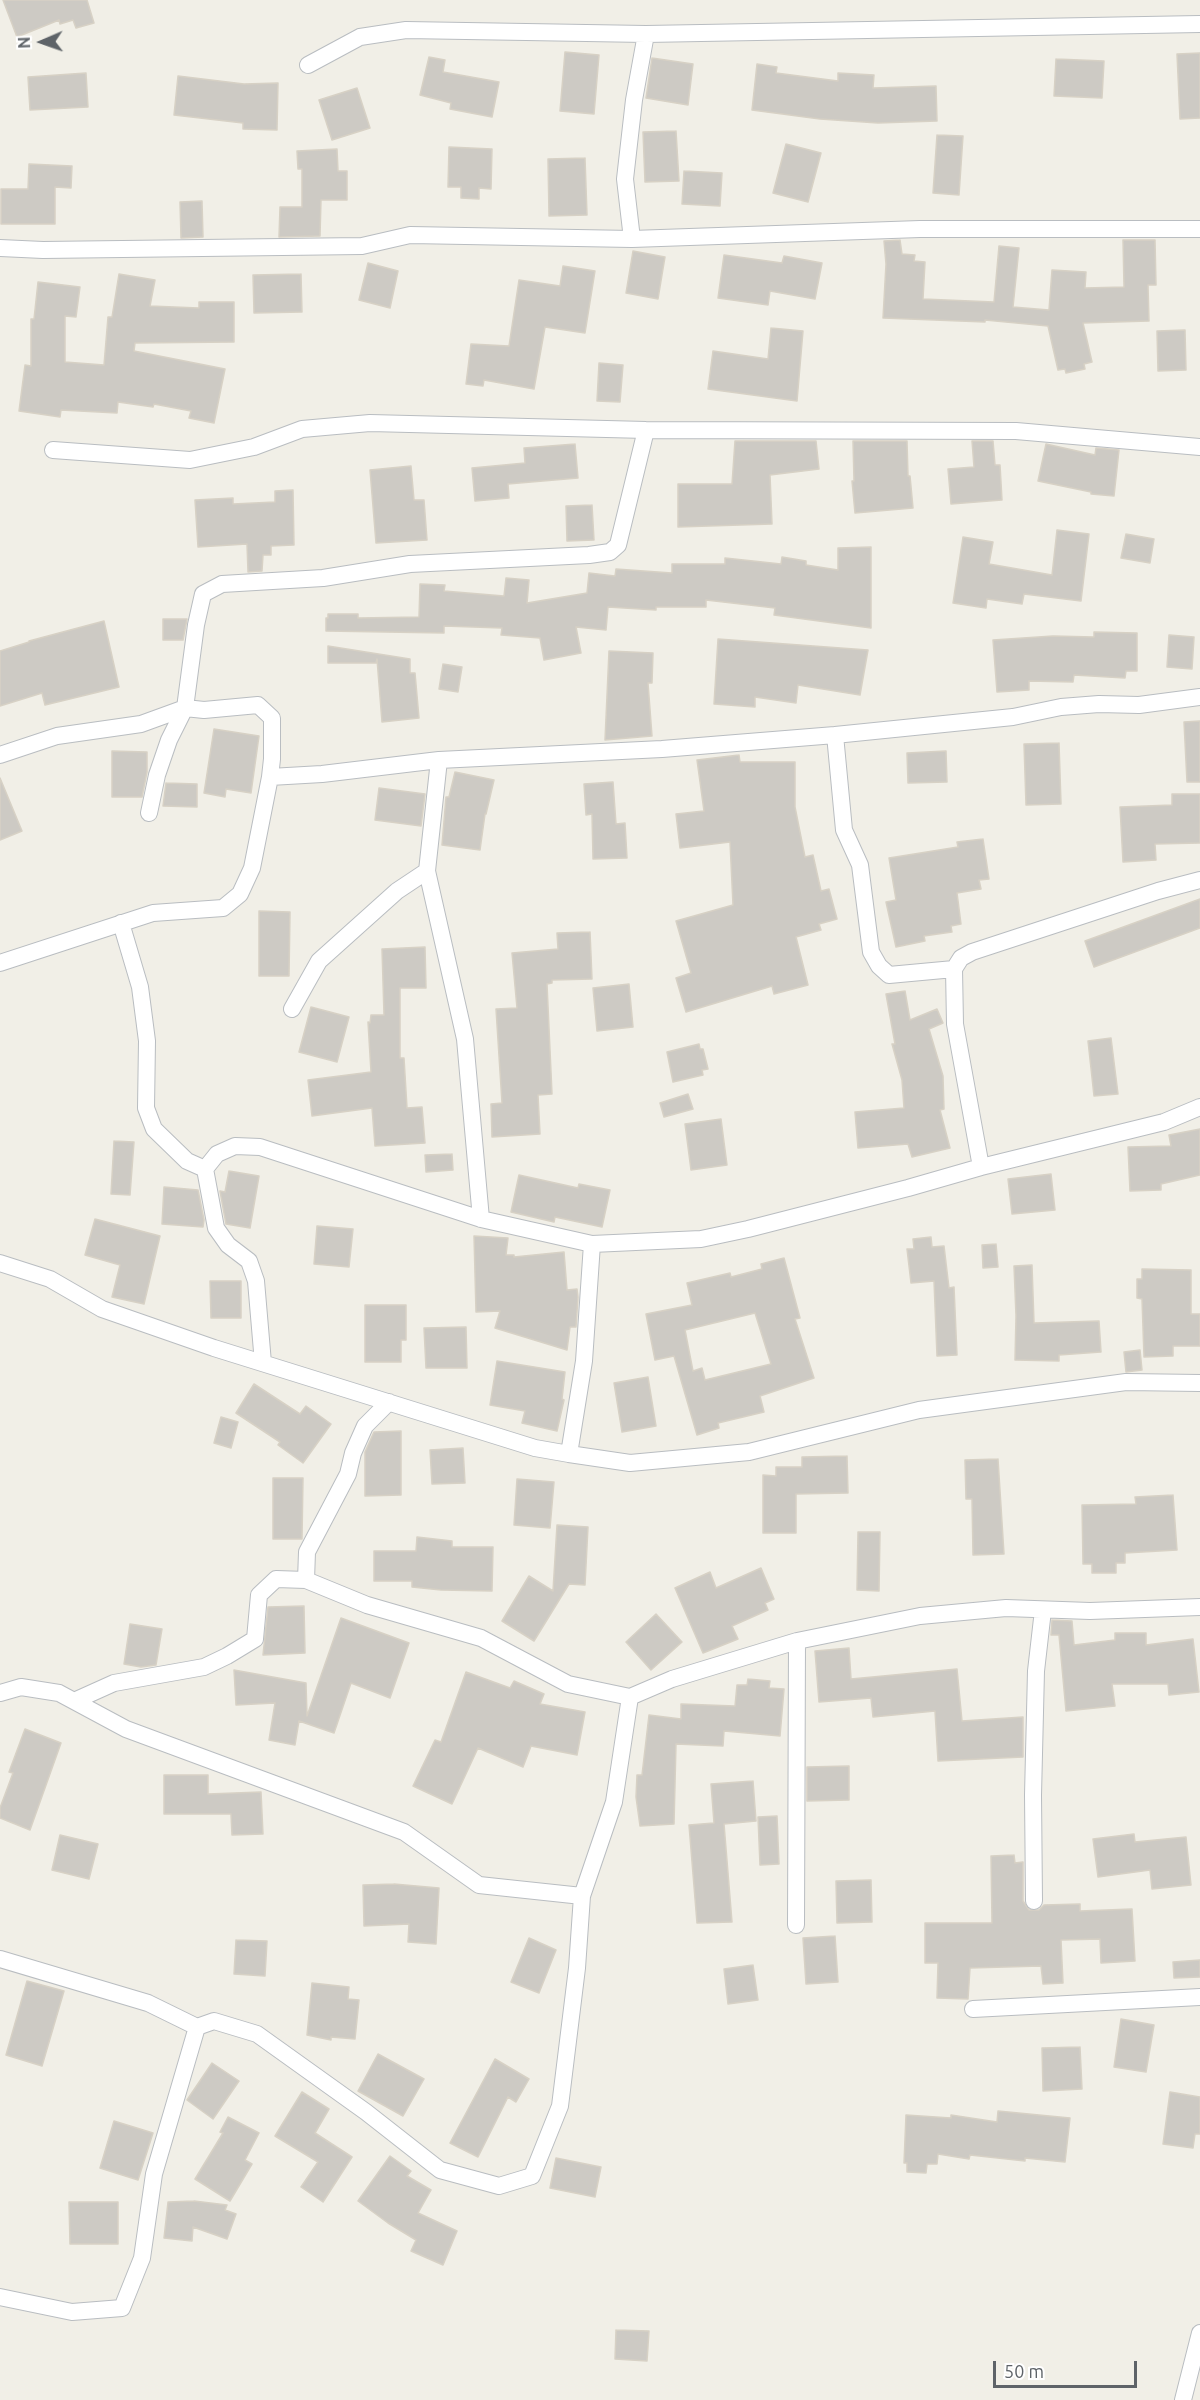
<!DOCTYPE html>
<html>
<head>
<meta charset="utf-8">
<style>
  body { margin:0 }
  #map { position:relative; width:1200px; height:2400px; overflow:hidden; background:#f1efe7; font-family:Ubuntu,sans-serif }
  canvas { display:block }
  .north { position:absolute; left:12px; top:12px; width:60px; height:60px; -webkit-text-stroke:4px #fff; paint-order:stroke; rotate:268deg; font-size:16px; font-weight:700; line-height:24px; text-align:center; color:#5e6368 }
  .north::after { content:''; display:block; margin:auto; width:21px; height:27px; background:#5e6368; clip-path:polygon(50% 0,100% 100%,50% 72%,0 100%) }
  .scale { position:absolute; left:993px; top:2361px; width:144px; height:27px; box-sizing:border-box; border:3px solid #5e6368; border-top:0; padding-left:8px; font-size:18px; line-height:21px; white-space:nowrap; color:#5e6368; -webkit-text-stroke:4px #fff; paint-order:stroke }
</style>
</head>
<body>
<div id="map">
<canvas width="1200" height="2400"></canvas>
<div class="north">N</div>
<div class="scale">50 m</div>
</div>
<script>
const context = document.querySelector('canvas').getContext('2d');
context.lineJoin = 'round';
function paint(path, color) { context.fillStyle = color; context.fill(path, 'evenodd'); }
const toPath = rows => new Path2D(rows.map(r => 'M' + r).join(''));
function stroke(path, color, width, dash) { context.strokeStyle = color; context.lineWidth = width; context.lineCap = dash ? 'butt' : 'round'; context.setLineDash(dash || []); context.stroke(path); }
const building = toPath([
  [3,0,87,0,94,23,76,28,73,20,60,24,59,20,17,37,3,0],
  [565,52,599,55,594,114,560,111,565,52],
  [1200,53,1200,118,1180,119,1177,54,1200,53],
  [429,57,445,60,443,72,499,82,492,117,450,109,451,103,420,95,429,57],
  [652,58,693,64,688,105,646,98,652,58],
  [1056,59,1104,61,1102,98,1054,96,1056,59],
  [757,64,777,67,776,73,838,81,838,73,874,75,873,88,936,86,937,121,878,123,820,119,752,110,757,64],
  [86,73,88,107,30,110,28,77,86,73],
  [178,76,244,84,278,83,277,130,243,129,243,123,174,115,178,76],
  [357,88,370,128,332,140,319,100,357,88],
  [676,131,679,181,645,182,643,132,676,131],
  [937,135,963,136,959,195,933,193,937,135],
  [786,144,821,153,808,202,773,193,786,144],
  [449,147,492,149,491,189,479,188,479,199,461,198,461,187,448,187,449,147],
  [337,149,338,171,347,171,347,200,321,200,320,236,279,237,280,207,302,207,302,169,298,169,297,151,337,149],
  [585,158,587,215,549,216,548,159,585,158],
  [29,164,72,166,71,188,55,187,55,224,1,224,1,189,28,189,29,164],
  [684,171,722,173,720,206,682,204,684,171],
  [202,201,203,237,181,238,180,202,202,201],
  [900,240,902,254,915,255,914,261,925,262,923,299,994,302,999,246,1019,248,1013,307,1049,310,1052,270,1086,272,1085,288,1124,287,1123,240,1155,240,1156,285,1148,285,1149,321,1083,323,1092,362,1084,364,1085,369,1066,373,1065,369,1058,370,1048,326,985,320,985,322,883,318,886,264,884,241,900,240],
  [633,251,665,257,658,299,626,293,633,251],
  [724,255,782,263,784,256,822,263,815,299,770,291,768,305,718,298,724,255],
  [368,263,398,271,390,308,359,300,368,263],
  [563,266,595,271,585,333,545,327,534,389,484,380,483,386,466,384,471,344,509,346,519,280,560,286,563,266],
  [119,274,155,280,150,306,199,308,199,302,234,302,234,342,135,343,134,351,225,369,214,423,189,418,191,411,154,404,153,407,118,402,117,413,61,410,60,417,19,411,25,365,31,366,31,319,34,319,38,282,80,287,76,317,65,316,65,362,104,365,108,317,112,317,119,274],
  [301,274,302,312,254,313,253,275,301,274],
  [771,328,803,331,797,401,708,389,713,351,768,359,771,328],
  [1185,330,1186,370,1158,371,1157,331,1185,330],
  [599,363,623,365,620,402,597,401,599,363],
  [735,441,816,441,819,469,770,475,772,524,678,527,678,484,732,484,735,441],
  [853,441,907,441,908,476,910,476,913,508,855,513,852,481,854,481,853,441],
  [972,441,993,441,995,465,1000,465,1002,500,951,504,948,469,974,467,972,441],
  [575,444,578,478,508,484,509,498,475,501,472,468,525,463,524,448,575,444],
  [1046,444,1095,455,1096,448,1119,450,1114,496,1091,494,1091,492,1038,481,1046,444],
  [411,466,414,500,424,500,427,540,376,543,370,470,411,466],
  [293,490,294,545,271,546,271,555,263,555,262,571,248,572,247,544,198,547,195,500,233,498,233,504,275,502,275,491,293,490],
  [592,505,594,540,567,541,566,506,592,505],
  [1057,530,1089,534,1081,601,1024,594,1022,604,987,599,986,608,953,603,963,537,993,542,989,564,1052,575,1057,530],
  [1126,534,1154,539,1150,563,1121,558,1126,534],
  [871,547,871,628,774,615,775,608,706,600,706,607,656,607,656,610,608,607,606,630,576,627,581,653,544,660,540,638,501,635,502,628,444,626,444,633,326,631,326,618,328,618,328,614,358,614,358,618,419,617,420,584,445,585,444,591,504,596,506,578,529,580,527,603,587,593,589,573,615,576,616,569,672,573,672,564,725,564,725,558,781,564,782,557,806,561,806,565,838,570,838,548,871,547],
  [163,619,187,619,183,640,163,640,163,619],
  [104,621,119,687,45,705,42,693,0,706,0,651,29,642,29,641,104,621],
  [1094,632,1137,633,1137,671,1126,671,1125,678,1074,675,1073,682,1029,681,1029,690,997,692,993,640,1053,636,1094,637,1094,632],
  [1169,635,1194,637,1192,669,1167,667,1169,635],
  [718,639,868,650,860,695,798,685,796,703,755,697,755,707,714,704,718,639],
  [328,646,410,659,410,673,415,673,419,718,382,722,377,659,376,663,328,663,328,646],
  [609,651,653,653,652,683,648,683,652,736,605,740,609,651],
  [443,664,462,667,458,692,439,689,443,664],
  [1200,721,1200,782,1187,782,1184,722,1200,721],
  [214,729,259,736,251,793,226,789,225,797,204,793,214,729],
  [1059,743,1061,804,1026,805,1024,744,1059,743],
  [112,751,147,752,147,772,142,797,112,797,112,751],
  [946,751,947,782,908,783,907,753,946,751],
  [739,755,740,762,795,762,795,807,805,857,813,855,821,891,829,889,837,919,819,924,821,930,796,937,808,985,774,994,772,986,686,1012,676,978,691,973,676,921,733,905,730,842,680,848,676,814,704,811,697,760,739,755],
  [455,772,494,780,486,814,485,814,480,850,442,845,446,797,449,797,455,772],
  [0,778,22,831,0,840,0,778],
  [613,782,616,824,625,823,627,858,593,859,592,814,586,815,584,784,613,782],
  [166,783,197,784,197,807,163,806,166,783],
  [379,788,425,794,421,826,375,820,379,788],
  [1172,794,1200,794,1200,843,1155,844,1156,860,1123,862,1120,807,1172,805,1172,794],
  [983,839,989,879,979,880,981,889,957,893,961,924,951,926,952,932,924,936,925,941,896,947,886,902,896,900,889,858,958,847,957,842,983,839],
  [1200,899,1200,928,1094,967,1085,941,1200,899],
  [259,911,290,912,289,976,259,976,259,911],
  [590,932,592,979,552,980,552,983,547,984,552,1094,538,1095,540,1134,492,1137,491,1104,502,1103,496,1009,517,1008,512,953,558,949,557,933,590,932],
  [425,947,426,988,400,988,400,1058,404,1058,407,1108,422,1107,425,1143,375,1146,372,1108,312,1116,308,1080,371,1072,368,1022,370,1023,371,1015,384,1015,382,949,425,947],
  [629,984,633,1027,597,1031,593,988,629,984],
  [905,991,910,1020,937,1009,943,1023,929,1029,943,1076,944,1109,940,1110,950,1148,912,1157,908,1144,858,1148,855,1112,904,1108,902,1080,892,1044,895,1044,886,994,905,991],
  [311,1007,349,1017,337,1062,299,1052,311,1007],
  [1111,1038,1118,1094,1094,1096,1088,1041,1111,1038],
  [699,1044,700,1049,703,1049,708,1069,702,1070,703,1075,673,1082,667,1052,699,1044],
  [688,1094,693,1109,664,1117,660,1103,688,1094],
  [721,1119,727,1165,691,1170,685,1124,721,1119],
  [1200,1129,1200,1175,1161,1184,1161,1190,1130,1191,1128,1147,1171,1146,1169,1135,1200,1129],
  [114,1141,134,1142,130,1195,111,1194,114,1141],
  [452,1154,453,1170,426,1172,425,1155,452,1154],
  [229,1171,259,1176,250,1228,226,1224,220,1191,225,1192,229,1171],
  [1051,1174,1055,1210,1012,1214,1008,1179,1051,1174],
  [519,1175,578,1188,579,1184,610,1190,602,1227,555,1217,554,1222,511,1212,519,1175],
  [164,1187,198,1190,204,1220,203,1227,162,1224,164,1187],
  [95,1219,160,1236,144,1304,112,1297,120,1265,85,1255,95,1219],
  [317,1226,353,1229,349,1267,314,1264,317,1226],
  [474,1236,508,1238,506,1255,514,1255,514,1257,564,1252,567,1290,577,1289,578,1297,576,1327,570,1327,567,1350,495,1328,500,1311,476,1312,474,1236],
  [931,1237,932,1247,944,1246,949,1288,954,1287,957,1355,937,1356,934,1281,911,1283,907,1249,914,1249,913,1239,931,1237],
  [996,1244,998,1267,983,1268,982,1245,996,1244],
  [784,1258,800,1318,795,1319,814,1378,760,1396,764,1412,718,1423,719,1428,697,1435,674,1356,655,1360,646,1314,692,1305,687,1283,730,1273,731,1277,762,1269,761,1264,784,1258],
  [755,1313,771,1364,705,1380,702,1368,693,1371,685,1330,755,1313],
  [1032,1265,1034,1323,1099,1321,1101,1352,1059,1355,1059,1361,1015,1360,1016,1316,1014,1266,1032,1265],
  [1142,1269,1191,1270,1191,1314,1200,1314,1200,1346,1173,1346,1173,1356,1144,1357,1142,1299,1137,1298,1137,1279,1142,1279,1142,1269],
  [210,1281,241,1281,241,1318,211,1318,210,1281],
  [365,1305,406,1305,406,1340,401,1340,401,1362,365,1362,365,1305],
  [466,1327,467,1368,426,1368,424,1328,466,1327],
  [1140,1350,1142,1370,1126,1372,1124,1352,1140,1350],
  [497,1361,565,1372,562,1399,564,1400,557,1431,522,1423,525,1411,490,1405,497,1361],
  [648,1377,656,1426,622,1432,614,1383,648,1377],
  [254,1384,300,1414,306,1406,331,1424,303,1463,278,1445,280,1442,236,1413,254,1384],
  [221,1417,238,1422,231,1448,214,1443,221,1417],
  [401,1431,401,1495,365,1496,365,1452,374,1432,401,1431],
  [463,1448,465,1483,432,1484,430,1450,463,1448],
  [847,1456,848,1493,796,1494,796,1533,763,1533,763,1475,776,1476,776,1467,802,1467,802,1457,847,1456],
  [998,1459,1004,1554,973,1555,972,1499,966,1499,965,1460,998,1459],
  [273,1478,303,1478,302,1539,273,1539,273,1478],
  [517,1479,554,1482,550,1528,514,1525,517,1479],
  [1173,1495,1177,1550,1125,1553,1125,1563,1116,1563,1116,1573,1092,1573,1092,1564,1083,1564,1082,1505,1136,1504,1135,1497,1173,1495],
  [557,1525,588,1527,585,1585,569,1584,534,1641,502,1621,529,1576,553,1591,557,1525],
  [858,1532,880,1532,879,1591,857,1590,858,1532],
  [417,1537,452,1541,452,1547,493,1547,492,1591,441,1590,412,1587,412,1581,374,1581,374,1551,416,1551,417,1537],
  [761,1568,774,1599,765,1603,768,1610,732,1626,738,1639,703,1653,675,1588,710,1572,716,1588,761,1568],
  [304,1606,305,1653,263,1655,268,1607,304,1606],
  [656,1614,682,1642,651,1670,626,1642,656,1614],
  [341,1618,409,1643,390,1698,351,1683,334,1733,299,1721,295,1745,269,1740,275,1703,236,1705,234,1670,306,1683,307,1716,341,1618],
  [1052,1620,1072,1621,1074,1645,1115,1640,1115,1633,1146,1633,1146,1645,1193,1639,1199,1692,1169,1695,1168,1684,1112,1684,1115,1706,1066,1711,1059,1635,1051,1635,1052,1620],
  [130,1624,162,1629,156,1665,141,1667,124,1664,130,1624],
  [849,1648,851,1679,957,1669,962,1721,1023,1717,1023,1757,938,1761,935,1711,873,1717,871,1698,819,1702,815,1651,849,1648],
  [466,1672,510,1688,514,1681,544,1694,540,1704,585,1712,577,1755,531,1746,523,1767,478,1748,452,1804,413,1786,435,1740,441,1742,466,1672],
  [748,1679,770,1681,769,1688,784,1689,780,1736,724,1731,723,1746,676,1744,674,1824,640,1826,636,1797,637,1775,642,1775,649,1715,681,1719,681,1704,735,1706,737,1685,747,1685,748,1679],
  [25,1729,61,1743,30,1830,0,1818,0,1808,13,1773,9,1772,25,1729],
  [849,1766,849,1800,807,1801,807,1767,849,1766],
  [164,1775,208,1775,208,1794,261,1792,263,1834,232,1835,231,1814,164,1814,164,1775],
  [753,1781,756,1821,724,1824,732,1922,697,1923,689,1825,714,1823,711,1784,753,1781],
  [777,1816,779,1864,760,1865,758,1817,777,1816],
  [1134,1834,1135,1842,1186,1837,1191,1885,1152,1889,1150,1870,1098,1877,1093,1839,1134,1834],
  [60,1835,98,1844,89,1879,52,1870,60,1835],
  [1014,1855,1015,1863,1023,1862,1023,1901,1029,1910,1039,1910,1044,1905,1080,1904,1080,1911,1132,1909,1135,1961,1101,1963,1100,1939,1061,1940,1063,1983,1043,1984,1041,1966,970,1968,968,1999,937,1998,938,1963,925,1963,925,1923,992,1923,991,1856,1014,1855],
  [871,1880,872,1922,837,1923,836,1881,871,1880],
  [394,1884,439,1888,436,1944,408,1942,409,1924,364,1926,363,1885,394,1884],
  [835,1936,838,1982,806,1984,803,1938,835,1936],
  [529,1938,556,1950,539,1993,511,1982,529,1938],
  [236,1940,267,1941,265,1976,234,1974,236,1940],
  [1200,1960,1200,1977,1174,1978,1173,1962,1200,1960],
  [753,1965,758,2000,728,2004,724,1969,753,1965],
  [27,1981,64,1991,42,2066,6,2055,27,1981],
  [312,1983,349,1987,348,1999,359,2000,355,2039,331,2037,331,2040,307,2035,312,1983],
  [1121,2019,1154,2025,1146,2072,1114,2067,1121,2019],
  [1080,2047,1082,2089,1043,2091,1042,2048,1080,2047],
  [378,2054,424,2079,403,2116,358,2091,378,2054],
  [495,2059,529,2079,516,2102,508,2097,478,2157,450,2143,495,2059],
  [212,2063,239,2081,213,2119,187,2100,212,2063],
  [302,2092,329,2109,315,2133,352,2157,323,2202,301,2187,318,2162,275,2136,302,2092],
  [1170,2092,1200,2097,1200,2134,1195,2134,1193,2148,1163,2144,1170,2092],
  [998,2111,1070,2118,1065,2162,1025,2158,1025,2161,970,2155,969,2159,938,2154,937,2164,927,2164,926,2173,907,2172,907,2163,904,2163,906,2115,951,2118,951,2115,997,2122,998,2111],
  [228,2117,259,2133,245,2160,252,2164,230,2201,195,2179,223,2133,220,2132,228,2117],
  [114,2121,153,2133,138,2180,100,2168,114,2121],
  [390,2156,411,2171,407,2176,431,2190,418,2213,457,2231,443,2265,411,2251,416,2240,388,2223,358,2201,390,2156],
  [556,2158,601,2167,595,2197,550,2188,556,2158],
  [194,2201,227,2205,225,2210,236,2214,227,2239,193,2227,192,2241,164,2238,168,2202,194,2201],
  [69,2202,118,2202,118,2244,70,2244,69,2202],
  [616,2330,649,2331,647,2361,615,2359,616,2330]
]);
paint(building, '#cdcac4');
stroke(building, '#d7d1c5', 1.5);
const minor = toPath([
  [308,65,360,37,406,30,646,34,1200,24],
  [632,239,625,179,634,100,646,34],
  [0,248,43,250,362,246,410,235,632,239,920,229,1200,229],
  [53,450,190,460,254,447,302,429,370,423,646,430,1016,431,1200,447],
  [835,735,844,830,860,865,871,952,879,966,889,975,954,969],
  [0,755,57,736,141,724,185,708,204,710,258,705,272,718,272,759,270,777],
  [439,760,427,871,465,1039,481,1219],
  [149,813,157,775,169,740,185,708,196,625,203,594,222,584,323,578,410,564,589,555,610,552,618,545,646,430],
  [121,923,140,987,147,1041,146,1108,154,1129,187,1161,205,1169],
  [0,963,153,913,223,908,240,894,252,868,270,777,322,774,439,760,662,749,835,735,1013,717,1061,707,1099,704,1139,705,1200,697],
  [292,1009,319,961,397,891,427,871],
  [981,1167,955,1024,954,969,961,958,972,952,1158,891,1200,880],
  [0,1263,50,1279,102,1309,214,1348,535,1448,569,1454,584,1361,592,1244],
  [263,1363,256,1281,249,1261,228,1245,216,1228,205,1169,217,1154,235,1146,260,1147,481,1219,592,1244,701,1239,748,1229,908,1188,981,1167,1164,1122,1200,1107],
  [569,1454,630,1463,749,1452,919,1410,1126,1382,1200,1383],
  [306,1580,307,1552,348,1474,353,1453,365,1426,389,1402],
  [0,1693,21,1687,59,1693,126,1729,404,1832,479,1885,582,1896,614,1802,630,1697],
  [74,1701,114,1683,204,1667,227,1656,255,1639,259,1595,276,1579,306,1580,367,1605,481,1638,568,1684,630,1697,672,1679,797,1641,920,1616,1006,1608,1090,1611,1200,1607],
  [1034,1901,1033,1795,1036,1671,1043,1610],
  [796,1925,797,1641],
  [0,1959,148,2003,197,2027],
  [973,2009,1200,1997],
  [0,2297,72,2312,122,2308,142,2258,154,2174,197,2027,214,2021,257,2034,366,2112,440,2170,499,2186,532,2176,560,2106,577,1968,582,1896],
  [1183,2400,1200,2333]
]);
stroke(minor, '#b9bdc1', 18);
stroke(minor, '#fff', 16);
</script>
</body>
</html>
